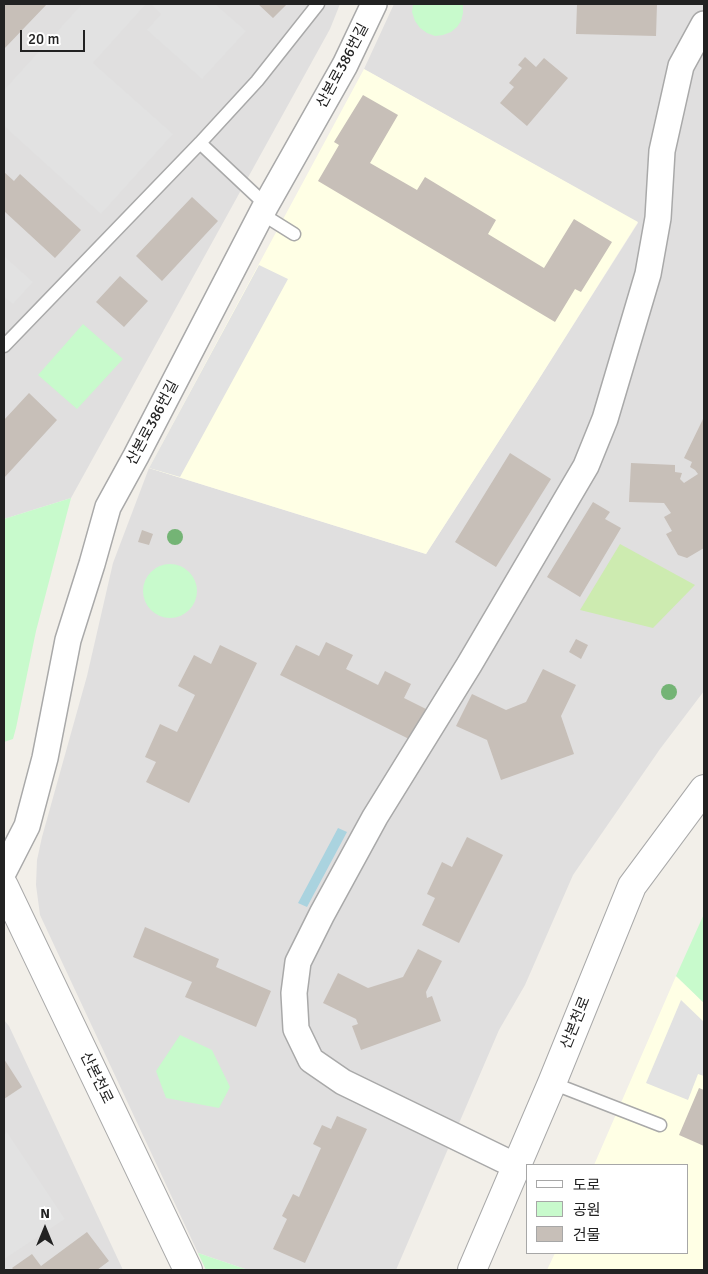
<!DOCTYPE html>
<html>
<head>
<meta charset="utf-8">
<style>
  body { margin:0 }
  #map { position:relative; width:708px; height:1274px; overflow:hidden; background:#f2efe9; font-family:Signika,"Noto Sans KR",sans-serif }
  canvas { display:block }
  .frame { position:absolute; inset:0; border:5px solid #222; pointer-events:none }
  .legend { position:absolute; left:526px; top:1164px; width:162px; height:90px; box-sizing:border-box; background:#fff; border:1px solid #a7a7a7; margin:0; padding:6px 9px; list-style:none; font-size:15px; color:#222 }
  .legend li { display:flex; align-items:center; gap:10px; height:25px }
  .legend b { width:25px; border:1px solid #a7a7a7 }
  .north { position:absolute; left:20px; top:1204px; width:50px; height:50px; -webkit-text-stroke:4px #fff; paint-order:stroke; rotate:0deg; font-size:14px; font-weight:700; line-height:20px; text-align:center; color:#222 }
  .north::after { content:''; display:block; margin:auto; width:18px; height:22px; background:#222; clip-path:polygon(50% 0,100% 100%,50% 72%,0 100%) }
  .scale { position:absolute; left:20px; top:30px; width:65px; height:22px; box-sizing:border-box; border:2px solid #222; border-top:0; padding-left:6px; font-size:15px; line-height:18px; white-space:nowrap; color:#222; -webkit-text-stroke:4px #fff; paint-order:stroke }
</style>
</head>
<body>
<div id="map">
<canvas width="708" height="1274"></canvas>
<div class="frame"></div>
<ul class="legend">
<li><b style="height:6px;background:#fff"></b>도로</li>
<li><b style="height:14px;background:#c8facc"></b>공원</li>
<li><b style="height:14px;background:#c7bfb8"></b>건물</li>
</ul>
<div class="north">N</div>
<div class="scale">20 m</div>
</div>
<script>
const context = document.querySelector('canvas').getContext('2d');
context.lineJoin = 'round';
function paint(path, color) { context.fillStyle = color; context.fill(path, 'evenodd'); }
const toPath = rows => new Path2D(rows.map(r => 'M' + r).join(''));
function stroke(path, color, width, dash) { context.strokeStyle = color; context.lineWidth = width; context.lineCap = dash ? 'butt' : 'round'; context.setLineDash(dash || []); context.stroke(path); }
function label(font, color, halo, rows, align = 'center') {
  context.font = font + ' Signika,"Noto Sans KR",sans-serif'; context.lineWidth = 4.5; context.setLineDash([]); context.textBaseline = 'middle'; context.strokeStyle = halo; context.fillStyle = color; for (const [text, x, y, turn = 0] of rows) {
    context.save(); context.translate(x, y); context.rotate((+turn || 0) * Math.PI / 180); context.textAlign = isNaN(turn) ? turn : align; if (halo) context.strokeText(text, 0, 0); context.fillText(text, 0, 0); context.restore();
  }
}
paint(toPath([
  [4,4,340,4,330,29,71,498,4,519],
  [394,4,704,4,704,691,660,749,573,875,525,985,499,1030,396,1270,248,1270,198,1253,40,915,36,885,37,860,42,837,87,676,113,563,149,468,426,554,537,382,638,223,364,69],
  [4,1020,9,1026,123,1270,4,1270]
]), '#e0dfdf');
paint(toPath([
  [364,69,638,222,537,382,426,554,149,468],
  [676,976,704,1003,704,1270,547,1270,555,1253,687,1253,687,1165,594,1165]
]), '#ffffe5');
paint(toPath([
  [620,544,695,585,653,628,580,610]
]), '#cdebb0');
paint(toPath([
  [413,4,463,4,463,13,461,21,457,27,451,32,443,35,435,36,427,33,420,28,415,21,412,12],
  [83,324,123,359,77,409,38,375],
  [71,498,36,631,16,728,13,739,4,742,4,519],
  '143 591a27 27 0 1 1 54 0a27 27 0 1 1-54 0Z',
  [704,914,704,1003,676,976],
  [180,1035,212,1050,230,1087,219,1108,166,1098,156,1071],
  [198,1253,248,1270,206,1270]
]), '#c8facc');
paint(toPath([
  [82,4,146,4,93,63,173,134,101,214,4,126,4,90],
  [151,4,215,4,246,31,202,79,147,30,161,14],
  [4,256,33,282,13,304,4,297],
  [259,265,288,279,180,477,149,468],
  [681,1000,704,1022,704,1076,698,1074,688,1100,646,1083],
  [7,1132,65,1219,4,1259,4,1135]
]), '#e2e2e2');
paint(toPath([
  [338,828,347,832,307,907,298,903]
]), '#aad3df');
paint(toPath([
  [4,4,47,4,4,49],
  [258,4,287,4,273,18],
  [577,4,657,4,656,36,576,34],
  [525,57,536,67,544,58,568,78,527,126,500,103,514,87,509,83,522,68,518,65],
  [363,95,398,115,370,163,417,190,425,177,496,220,488,234,544,268,574,219,612,242,581,292,575,289,555,322,318,181,339,145,334,142],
  [4,172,14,181,20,174,81,230,55,258,4,211],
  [192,197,218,221,162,281,136,256],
  [120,276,148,301,124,327,96,302],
  [29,393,57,420,4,478,4,420],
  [703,419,704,420,704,548,687,558,678,555,666,534,672,531,664,517,671,513,664,503,629,502,631,463,675,465,675,472,682,473,680,479,684,483,698,474,695,470,690,467,692,462,684,458],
  [510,453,551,479,496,567,455,542],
  [593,502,610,512,605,519,621,528,580,597,547,577],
  [142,530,153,534,149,545,138,542],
  [576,639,588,645,581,659,569,652],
  [326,642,353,655,346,669,378,685,385,671,411,684,404,698,426,709,411,740,280,675,296,645,319,656],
  [220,645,257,663,189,803,146,782,156,762,145,757,160,724,177,732,195,695,178,686,194,655,211,664],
  [543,669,576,685,561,716,574,754,501,780,487,740,456,726,472,694,506,710,526,702],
  [467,837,503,855,459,943,422,925,435,898,427,894,442,862,452,867],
  [145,927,219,959,216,967,271,991,256,1027,185,997,192,982,133,957],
  [418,949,442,961,426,992,427,998,432,996,441,1021,361,1050,352,1026,358,1024,356,1019,323,1003,338,973,368,988,403,977],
  [4,1059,22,1087,4,1099],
  [699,1088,704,1090,704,1146,679,1135],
  [337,1116,367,1129,305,1263,273,1249,287,1219,282,1216,293,1194,299,1197,321,1148,313,1144,322,1125,331,1129],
  [87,1232,109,1261,97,1270,14,1270,12,1268,32,1254,41,1266]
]), '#c7bfb8');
const service = toPath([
  [200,143,266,205],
  [262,214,294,234],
  [4,346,200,143,257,81,318,4],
  [552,1083,660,1125]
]);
const minor = toPath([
  [4,871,27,826,45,758,68,640,92,564,108,507,136,456,266,205,345,65,374,4],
  [516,1166,343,1082,311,1060,296,1029,294,993,298,962,322,914,375,817,469,665,586,466,605,419,648,274,658,218,662,151,681,66,704,24]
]);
const tertiary = toPath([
  [4,886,188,1270],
  [472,1270,552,1083,632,886,704,789]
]);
stroke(service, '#a9a9a9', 15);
stroke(minor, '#a9a9a9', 28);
stroke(tertiary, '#a9a9a9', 30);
stroke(service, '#fff', 12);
stroke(minor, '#fff', 25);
stroke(tertiary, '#fff', 28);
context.fillStyle = '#74b475';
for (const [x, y] of [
  [175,537],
  [669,692]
]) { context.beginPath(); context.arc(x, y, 8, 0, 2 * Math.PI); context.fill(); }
label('15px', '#222', '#fff', [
  ["산본로386번길",343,66,-62],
  ["산본로386번길",153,423,-62],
  ["산본천로",576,1023,-68],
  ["산본천로",96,1078,64]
]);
</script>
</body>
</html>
